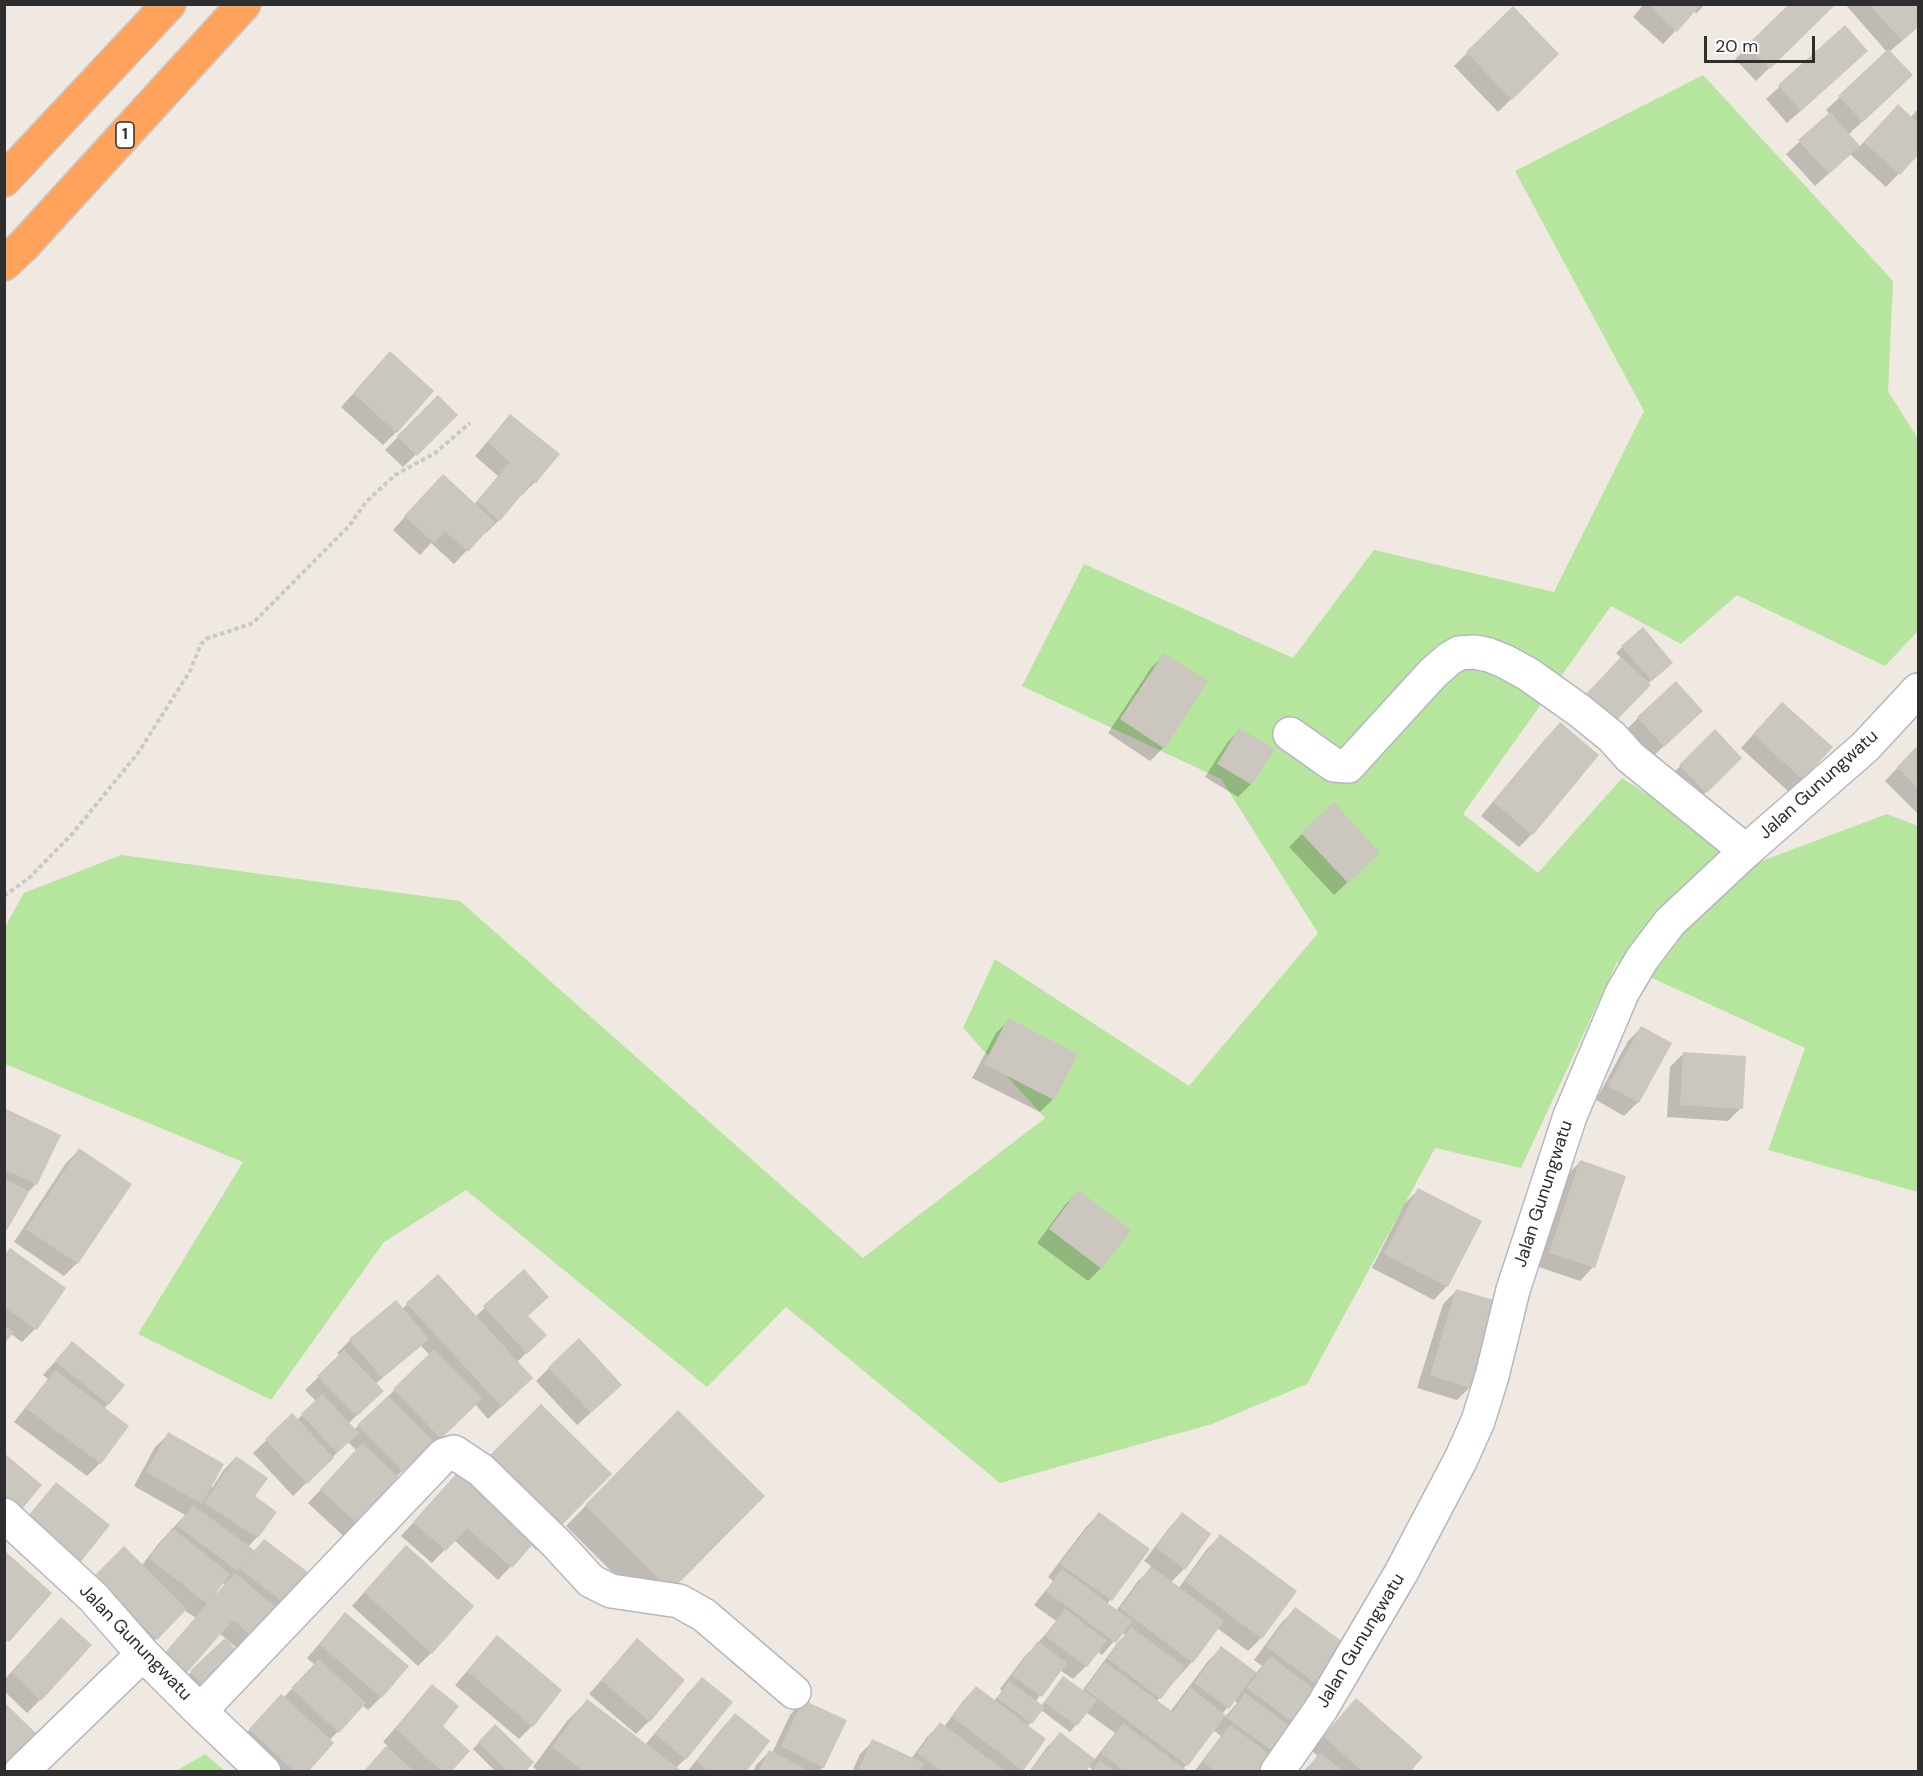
<!DOCTYPE html>
<html>
<head>
<meta charset="utf-8">
<style>
  body { margin:0 }
  #map { position:relative; width:1923px; height:1776px; overflow:hidden; background:#efe9e1; font-family:"DM Sans",sans-serif }
  canvas { display:block }
  .frame { position:absolute; inset:0; border:6px solid #2e2e2e; pointer-events:none }
  .scale { position:absolute; left:1704px; top:36px; width:111px; height:27px; box-sizing:border-box; border:3px solid #2e2e2e; border-top:0; padding-left:8px; font-size:18px; line-height:21px; white-space:nowrap; color:#2e2e2e; -webkit-text-stroke:4px #fff; paint-order:stroke }
</style>
</head>
<body>
<div id="map">
<canvas width="1923" height="1776"></canvas>
<div class="frame"></div>
<div class="scale">20 m</div>
</div>
<script>
const context = document.querySelector('canvas').getContext('2d');
context.lineJoin = 'round';
function paint(path, color) { context.fillStyle = color; context.fill(path, 'evenodd'); }
const toPath = rows => new Path2D(rows.map(r => 'M' + r).join(''));
function stroke(path, color, width, dash) { context.strokeStyle = color; context.lineWidth = width; context.lineCap = dash ? 'butt' : 'round'; context.setLineDash(dash || []); context.stroke(path); }
function label(font, color, halo, rows, align = 'center') {
  context.font = font + ' "DM Sans",sans-serif'; context.lineWidth = 4.5; context.setLineDash([]); context.textBaseline = 'middle'; context.strokeStyle = halo; context.fillStyle = color; for (const [text, x, y, turn = 0] of rows) {
    context.save(); context.translate(x, y); context.rotate((+turn || 0) * Math.PI / 180); context.textAlign = isNaN(turn) ? turn : align; if (halo) context.strokeText(text, 0, 0); context.fillText(text, 0, 0); context.restore();
  }
}
paint(toPath([
  [1703,75,1893,281,1888,391,1918,439,1918,631,1885,666,1737,595,1681,644,1611,606,1463,814,1538,873,1622,778,1754,864,1887,814,1918,826,1918,1192,1768,1150,1805,1048,1617,962,1521,1168,1435,1148,1307,1384,1212,1424,1000,1483,786,1307,707,1387,466,1190,384,1242,271,1400,138,1334,243,1162,5,1064,5,927,24,893,121,855,460,901,863,1258,1045,1118,963,1028,995,959,1189,1086,1318,933,1221,779,1022,686,1084,564,1293,658,1374,550,1554,592,1644,411,1515,171],
  [205,1754,225,1771,176,1771]
]), '#b6e59e');
paint(toPath([
  [1644,4,1705,4,1696,14,1694,11,1663,44,1633,17],
  [1791,4,1834,4,1756,81,1735,59],
  [1845,4,1918,4,1918,27,1889,52,1898,88,1848,135,1859,147,1885,119,1911,117,1918,109,1918,153,1886,187,1850,154,1815,186,1786,154,1830,114,1826,110,1887,52],
  [1513,8,1557,54,1498,112,1454,66],
  [1845,27,1853,64,1787,123,1766,99],
  [390,353,396,432,383,445,341,407],
  [438,397,456,415,403,467,385,450],
  [510,416,535,482,522,495,521,494,499,520,486,533,484,532,454,564,431,543,420,555,393,530,430,489,474,505,498,476,475,456],
  [1622,647,1665,669,1647,684,1616,653],
  [1164,655,1163,748,1150,761,1108,733,1151,668],
  [1769,717,1802,779,1789,792,1741,748],
  [1638,718,1688,724,1650,759,1625,731],
  [1560,724,1532,834,1519,847,1481,816,1547,737],
  [1240,729,1251,784,1238,797,1205,777,1227,743],
  [1715,732,1740,758,1693,805,1667,779],
  [1918,746,1918,814,1885,781],
  [1302,834,1365,866,1334,895,1289,847],
  [1009,1020,1053,1099,1040,1112,972,1078,996,1033],
  [1641,1028,1670,1044,1638,1102,1624,1116,1596,1100,1628,1041],
  [1683,1054,1741,1108,1728,1121,1667,1117,1670,1067],
  [4,1110,36,1184,26,1194,4,1232],
  [79,1150,77,1263,64,1276,14,1242,66,1163],
  [1580,1162,1593,1267,1580,1281,1536,1266,1567,1175],
  [1418,1190,1480,1222,1447,1286,1434,1300,1372,1268,1405,1203],
  [1078,1192,1101,1268,1088,1281,1037,1243,1065,1205],
  [4,1255,64,1288,35,1329,22,1342,11,1334,4,1342],
  [524,1271,527,1317,545,1335,517,1362,518,1391,488,1419,475,1404,427,1450,425,1449,396,1477,351,1543,308,1503,357,1451,348,1442,293,1496,253,1453,292,1415,297,1420,316,1401,305,1390,340,1356,337,1353,350,1340,402,1309,438,1276,475,1317],
  [421,1346,430,1355,354,1430,348,1424,381,1391,375,1384],
  [1456,1291,1470,1387,1457,1400,1417,1388,1443,1304],
  [72,1343,123,1385,104,1409,100,1463,87,1476,14,1422,48,1379,43,1375],
  [549,1368,607,1398,577,1425,536,1381],
  [678,1412,762,1496,650,1610,566,1526],
  [169,1434,212,1488,223,1471,236,1457,252,1497,257,1537,248,1547,254,1551,264,1541,315,1579,248,1657,227,1640,226,1641,204,1699,185,1678,227,1639,184,1610,143,1652,82,1590,142,1565,159,1543,185,1515,134,1486,155,1447],
  [222,1582,225,1584,216,1594,214,1592],
  [464,1467,555,1530,536,1550,531,1545,498,1580,454,1540,432,1563,401,1536],
  [1099,1514,1148,1550,1107,1604,1116,1611,1138,1581,1152,1567,1144,1561,1169,1528,1182,1514,1184,1569,1170,1583,1178,1589,1207,1549,1220,1536,1261,1638,1248,1651,1217,1628,1192,1662,1156,1702,1170,1712,1208,1661,1222,1648,1256,1673,1262,1666,1254,1660,1282,1622,1295,1609,1347,1648,1270,1772,1194,1772,1221,1736,1213,1730,1183,1769,1187,1772,1090,1772,1092,1769,1088,1766,1084,1772,1029,1772,1047,1747,1060,1734,1094,1760,1115,1733,1086,1712,1070,1732,1041,1710,1028,1726,1022,1770,1020,1772,852,1772,860,1754,873,1741,911,1759,927,1737,940,1724,944,1727,963,1701,976,1687,994,1701,1002,1691,1000,1689,1025,1656,1038,1643,1056,1621,1034,1605,1053,1581,1048,1577,1086,1527],
  [1122,1632,1125,1635,1118,1642,1082,1691,1063,1678,1041,1706,1035,1702,1060,1670,1073,1679,1086,1666,1097,1651,1102,1655],
  [1234,1700,1237,1703,1225,1717,1222,1714],
  [4,1553,50,1593,4,1644],
  [393,1560,431,1653,418,1666,352,1606],
  [345,1614,381,1697,368,1710,362,1705,329,1741,306,1772,268,1772,237,1743,268,1709,283,1698,315,1665,307,1658],
  [48,1632,40,1700,27,1713,4,1691,4,1680],
  [497,1637,532,1726,519,1739,455,1685],
  [637,1640,649,1721,636,1734,589,1694],
  [702,1679,685,1759,676,1768,680,1772,539,1772,533,1767,567,1721,587,1701,645,1745,689,1692],
  [432,1686,449,1772,364,1772,388,1746,383,1742],
  [803,1701,823,1767,818,1772,753,1772,756,1765,769,1752,772,1753,790,1715],
  [1344,1713,1408,1772,1303,1772,1318,1756,1311,1750],
  [735,1715,744,1772,687,1772,722,1728],
  [495,1726,523,1772,496,1772,473,1749]
]), '#0003');
paint(toPath([
  [1647,4,1701,4,1677,32],
  [1789,4,1836,4,1770,69,1747,45],
  [1869,4,1918,4,1918,27,1902,41],
  [1513,6,1559,54,1512,100,1466,52],
  [1845,25,1868,51,1801,111,1778,85],
  [1888,49,1913,75,1863,122,1838,96],
  [1898,104,1918,123,1918,155,1900,175,1864,142],
  [1830,112,1860,146,1829,174,1798,140],
  [390,351,434,391,397,433,353,393],
  [438,395,458,415,417,456,397,436],
  [510,414,560,454,536,483,533,481,500,521,477,501,510,462,487,442],
  [443,474,495,522,468,552,445,531,434,543,404,516],
  [1643,627,1673,663,1652,681,1621,646],
  [1164,653,1208,681,1165,749,1120,719],
  [1621,657,1651,685,1614,723,1585,695],
  [1676,681,1703,711,1664,747,1637,717],
  [1782,702,1833,747,1803,780,1753,734],
  [1560,722,1599,755,1533,835,1493,802],
  [1239,728,1275,749,1252,785,1217,764],
  [1715,729,1742,758,1707,793,1679,765],
  [1918,745,1918,788,1897,767],
  [1334,802,1380,853,1348,883,1301,833],
  [1008,1018,1078,1054,1054,1100,984,1064],
  [1641,1026,1672,1043,1639,1103,1608,1086],
  [1683,1052,1746,1056,1743,1109,1680,1105],
  [4,1108,61,1135,37,1185,4,1169],
  [79,1148,132,1184,78,1264,26,1229],
  [1580,1160,1626,1176,1595,1268,1549,1253],
  [4,1178,29,1192,4,1235],
  [1418,1188,1482,1221,1448,1287,1384,1254],
  [1078,1190,1131,1230,1102,1269,1049,1229],
  [10,1248,66,1288,37,1330,4,1307,4,1255],
  [524,1269,549,1297,528,1316,547,1335,527,1354,483,1306],
  [438,1274,533,1378,502,1407,406,1303],
  [1456,1289,1497,1301,1471,1388,1430,1375],
  [396,1300,429,1339,382,1378,349,1339],
  [4,1325,14,1332,4,1344],
  [579,1338,622,1385,591,1413,548,1367],
  [72,1341,125,1385,109,1405,55,1361],
  [434,1349,482,1399,441,1439,393,1389],
  [344,1350,384,1391,357,1416,317,1376],
  [55,1370,129,1426,101,1464,26,1408],
  [322,1394,359,1433,337,1453,301,1414],
  [388,1396,434,1442,403,1472,357,1425],
  [541,1404,612,1474,556,1531,485,1460],
  [678,1410,765,1496,671,1591,585,1505],
  [292,1413,334,1458,307,1484,265,1439],
  [168,1432,224,1464,202,1504,146,1472],
  [362,1443,407,1485,365,1531,320,1489],
  [4,1453,42,1485,18,1514,4,1503],
  [236,1456,268,1478,255,1496,277,1512,258,1538,204,1503],
  [464,1465,542,1534,512,1568,467,1528,446,1551,413,1522],
  [56,1482,110,1525,79,1564,25,1520],
  [193,1505,254,1550,238,1571,177,1526],
  [1099,1512,1150,1549,1112,1601,1060,1564],
  [1182,1512,1211,1534,1185,1570,1156,1547],
  [172,1528,230,1574,210,1601,235,1573,286,1616,262,1645,233,1620,184,1676,162,1656,207,1604,149,1558],
  [1220,1534,1297,1591,1262,1639,1185,1581],
  [264,1539,317,1579,293,1610,240,1569],
  [406,1545,474,1606,432,1654,364,1592],
  [124,1546,187,1609,157,1640,94,1576],
  [5,1551,52,1593,9,1642,5,1638],
  [1151,1566,1224,1621,1193,1663,1120,1608],
  [1062,1569,1132,1621,1116,1643,1046,1591],
  [1295,1607,1350,1647,1320,1687,1266,1646],
  [1065,1609,1107,1641,1087,1667,1045,1636],
  [345,1612,409,1666,382,1698,319,1644],
  [61,1617,92,1645,41,1701,11,1672],
  [1131,1627,1185,1667,1161,1699,1107,1658],
  [497,1635,562,1690,533,1727,467,1671],
  [225,1638,246,1660,211,1694,190,1671],
  [637,1638,685,1680,650,1722,601,1680],
  [1038,1641,1067,1663,1042,1697,1012,1675],
  [1221,1646,1256,1672,1229,1709,1194,1683],
  [1270,1656,1324,1697,1301,1728,1247,1688],
  [319,1659,366,1703,339,1733,291,1688],
  [1105,1662,1173,1712,1190,1688,1226,1715,1188,1766,1085,1689],
  [1063,1676,1097,1700,1077,1726,1044,1702],
  [702,1677,733,1702,686,1760,655,1734],
  [1009,1681,1045,1707,1032,1724,997,1698],
  [432,1684,459,1706,443,1726,470,1751,451,1772,442,1772,395,1728],
  [976,1686,1046,1739,1023,1771,952,1717],
  [1245,1693,1300,1734,1282,1758,1227,1718],
  [281,1694,334,1743,308,1772,295,1772,249,1729],
  [1356,1698,1423,1757,1410,1772,1363,1772,1323,1736],
  [587,1699,683,1772,585,1772,552,1747],
  [803,1700,847,1720,824,1768,781,1746],
  [4,1702,41,1738,8,1772,4,1772],
  [735,1713,770,1741,746,1772,709,1772,696,1761],
  [940,1722,1006,1772,942,1772,917,1753],
  [1123,1723,1189,1772,1125,1772,1101,1753],
  [495,1724,534,1762,525,1772,508,1772,478,1742],
  [1230,1725,1279,1761,1272,1772,1216,1772,1203,1762],
  [1060,1732,1095,1759,1086,1772,1030,1772],
  [872,1739,924,1763,920,1772,866,1772,859,1769],
  [386,1746,415,1772,363,1772],
  [769,1750,811,1772,758,1772],
  [1319,1753,1345,1772,1305,1772],
  [1100,1760,1116,1772,1091,1772]
]), '#cbc7bf');
const street = toPath([
  [1290,734,1334,765,1348,766,1433,673,1449,659,1459,653,1475,652,1489,655,1504,661,1528,674,1580,711,1612,737,1630,757,1646,770,1746,851],
  [4,1515,93,1597,143,1654,200,1711,264,1772],
  [200,1711,444,1455,454,1452,481,1470,557,1544,591,1581,611,1591,679,1601,704,1615,794,1692],
  [21,1772,143,1654],
  [1277,1772,1321,1709,1401,1573,1461,1459,1478,1421,1492,1376,1513,1290,1570,1116,1622,993,1642,959,1670,922,1746,851,1865,747,1918,690]
]);
const highway = toPath([
  [4,180,169,4],
  [4,264,24,245,244,4]
]);
stroke(street, '#b4b7c1', 36);
stroke(highway, '#c9c9c9', 36);
stroke(toPath([
  [4,896,29,878,73,833,138,753,190,671,201,644,206,639,253,623,349,526,366,502,395,475,435,453,470,423]
]), '#c9c9c9', 4, [4.5, 3]);
stroke(street, '#fff', 33);
stroke(highway, '#ffa35c', 33);
for (const [x, y, w] of [
  [125,135,18]
]) { const box = new Path2D(); box.roundRect(x - w / 2, y - 13, w, 26, 4.5); context.fillStyle = '#fff'; context.fill(box); stroke(box, '#2e2e2e', 1.5); }
label('bold 16px', '#2e2e2e', null, [
  ["1",125,135]
]);
label('18px', '#2e2e2e', '#fff', [
  ["Jalan Gunungwatu",1819,785,-42],
  ["Jalan Gunungwatu",1544,1194,-72],
  ["Jalan Gunungwatu",1361,1641,-59],
  ["Jalan Gunungwatu",135,1643,46]
]);
</script>
</body>
</html>
